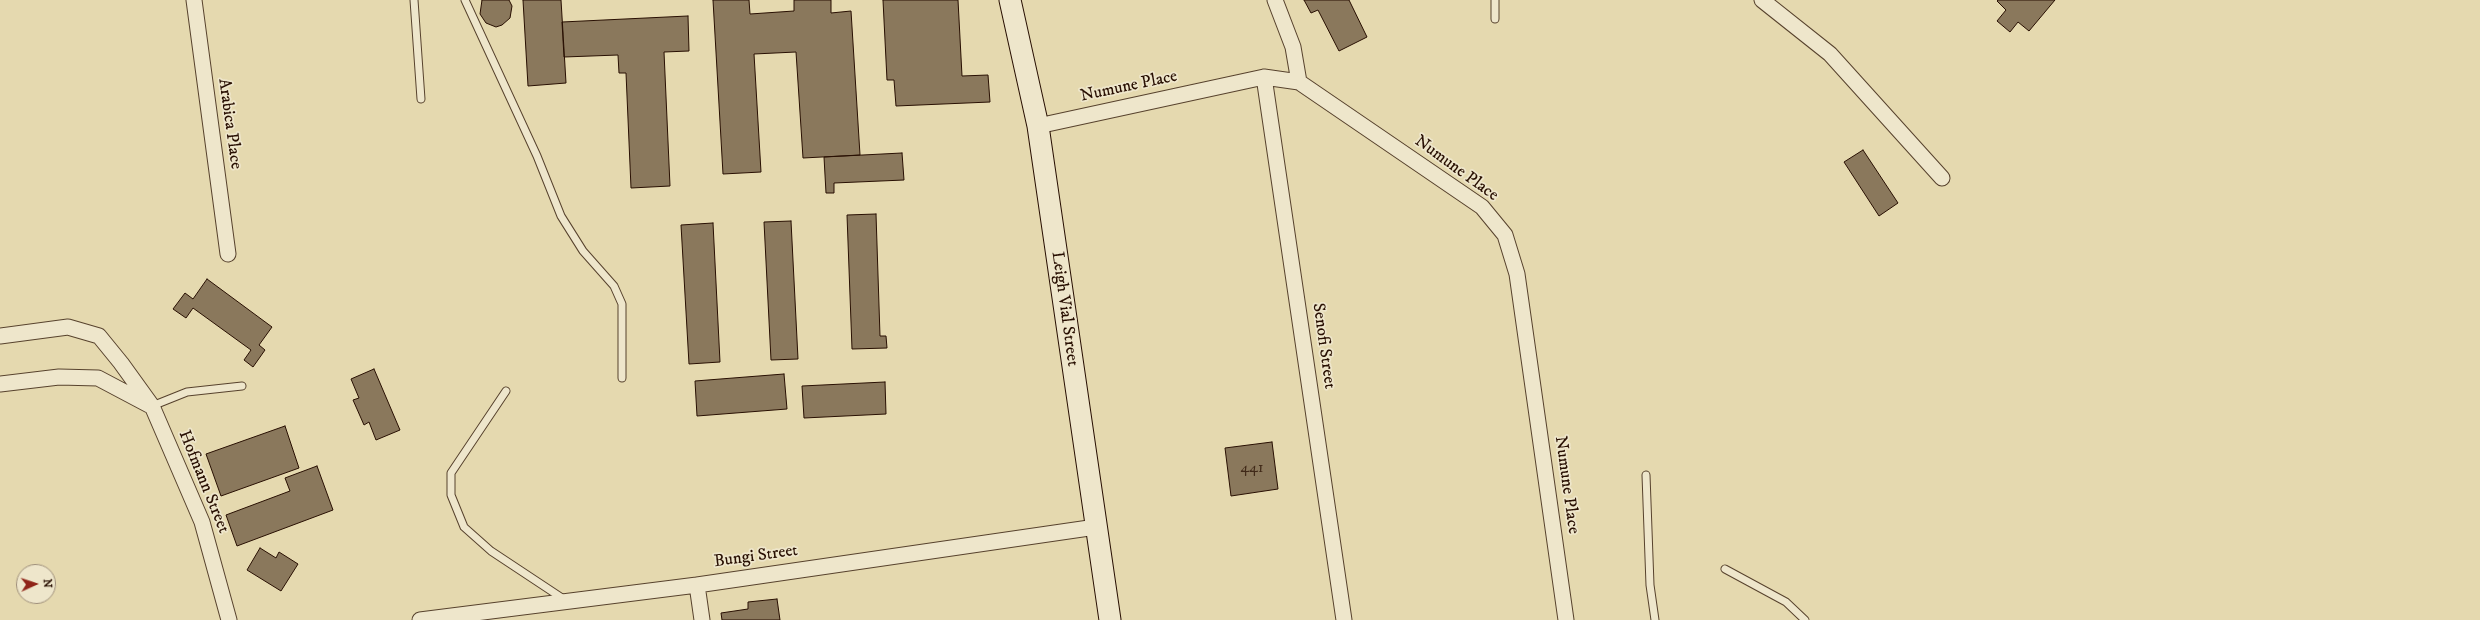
<!DOCTYPE html>
<html>
<head>
<meta charset="utf-8">
<style>
  body { margin:0 }
  #map { position:relative; width:2480px; height:620px; overflow:hidden; background:#e5d9af; font-family:"IM FELL DW Pica",serif }
  canvas { display:block }
  .north { position:absolute; left:16px; top:564px; width:40px; height:40px; box-sizing:border-box; background:#eee6cb; border:1px solid #9f907b; border-radius:50%; rotate:87deg; font-size:11px; font-weight:700; line-height:16px; text-align:center; color:#280f02 }
  .north::after { content:''; display:block; margin:auto; width:14px; height:18px; background:#8f2418; clip-path:polygon(50% 0,100% 100%,50% 72%,0 100%) }
</style>
</head>
<body>
<div id="map">
<canvas width="2480" height="620"></canvas>
<div class="north">N</div>
</div>
<script>
const context = document.querySelector('canvas').getContext('2d');
context.lineJoin = 'round';
function paint(path, color) { context.fillStyle = color; context.fill(path, 'evenodd'); }
const toPath = rows => new Path2D(rows.map(r => 'M' + r).join(''));
function stroke(path, color, width, dash) { context.strokeStyle = color; context.lineWidth = width; context.lineCap = dash ? 'butt' : 'round'; context.setLineDash(dash || []); context.stroke(path); }
function label(font, color, halo, rows, align = 'center') {
  context.font = font + ' "IM FELL DW Pica",serif'; context.lineWidth = 3.5; context.setLineDash([]); context.textBaseline = 'middle'; context.strokeStyle = halo; context.fillStyle = color; for (const [text, x, y, turn = 0] of rows) {
    context.save(); context.translate(x, y); context.rotate((+turn || 0) * Math.PI / 180); context.textAlign = isNaN(turn) ? turn : align; if (halo) context.strokeText(text, 0, 0); context.fillText(text, 0, 0); context.restore();
  }
}
const building = toPath([
  [482,0,509,0,512,6,510,18,502,25,496,27,486,23,480,14,482,0],
  [523,0,561,0,566,83,528,86,523,0],
  [713,0,749,0,750,14,794,11,794,0,831,0,831,13,851,11,860,155,803,158,796,52,754,54,761,172,723,174,713,0],
  [883,0,958,0,962,76,988,75,990,102,896,106,894,80,887,80,883,0],
  [1304,0,1349,0,1367,37,1339,51,1318,10,1311,13,1304,0],
  [1998,0,2055,0,2029,31,2018,22,2010,32,1997,21,2006,10,1997,1,1998,0],
  [688,16,689,51,664,52,670,186,631,188,626,73,619,73,618,55,564,57,562,22,688,16],
  [1863,150,1898,203,1879,216,1844,162,1863,150],
  [902,153,904,180,834,183,834,193,826,193,824,157,902,153],
  [876,214,880,336,886,336,887,348,852,349,847,215,876,214],
  [791,221,798,359,771,360,764,222,791,221],
  [713,223,720,362,689,364,681,225,713,223],
  [207,279,272,327,259,345,265,350,253,367,244,360,251,350,193,308,186,318,173,309,185,293,193,299,207,279],
  [374,369,400,430,376,440,369,422,364,425,353,400,359,398,351,379,374,369],
  [784,374,787,409,697,416,695,381,784,374],
  [885,382,886,414,804,418,802,386,885,382],
  [285,426,299,468,221,496,206,454,285,426],
  [1272,442,1278,489,1231,496,1225,448,1272,442],
  [317,466,333,510,237,546,226,515,290,491,285,478,317,466],
  [260,548,276,558,279,552,298,564,281,591,247,570,260,548],
  [777,599,780,620,722,620,721,613,748,609,748,602,777,599]
]);
paint(building, '#8a785c');
stroke(building, '#280f02', 1);
const lane = toPath([
  [414,0,421,99],
  [465,0,537,156,561,216,583,251,614,286,622,304,622,378],
  [1495,0,1495,19],
  [506,391,451,473,451,495,464,527,491,551,565,600],
  [152,406,187,392,242,386],
  [1646,475,1650,585,1655,620],
  [1725,569,1786,602,1805,620]
]);
const street = toPath([
  [194,0,228,254],
  [1275,0,1293,47,1299,82],
  [1762,0,1830,54,1942,178],
  [1264,77,1344,620],
  [1038,126,1264,77,1299,82,1482,207,1505,235,1517,274,1566,620],
  [0,336,68,327,99,336,121,363,152,406,202,522,229,620],
  [0,384,59,377,98,378,149,405],
  [697,585,702,620],
  [420,620,697,585,1096,527]
]);
const secondary = toPath([
  [1010,0,1038,126,1110,620]
]);
stroke(lane, '#57422d', 9);
stroke(street, '#57422d', 17);
stroke(secondary, '#280f02', 23);
stroke(lane, '#eee6cb', 7);
stroke(street, '#eee6cb', 15);
stroke(secondary, '#eee6cb', 21);
label('15px', '#402918', null, [
  ["441",1252,469]
]);
label('17px', '#280f02', '#eee6cb', [
  ["Numune Place",1129,87,-12],
  ["Arabica Place",229,124,82],
  ["Numune Place",1456,169,36],
  ["Leigh Vial Street",1064,309,82],
  ["Senofi Street",1323,346,82],
  ["Hofmann Street",203,482,68],
  ["Numune Place",1566,485,82],
  ["Bungi Street",756,557,-8]
]);
</script>
</body>
</html>
